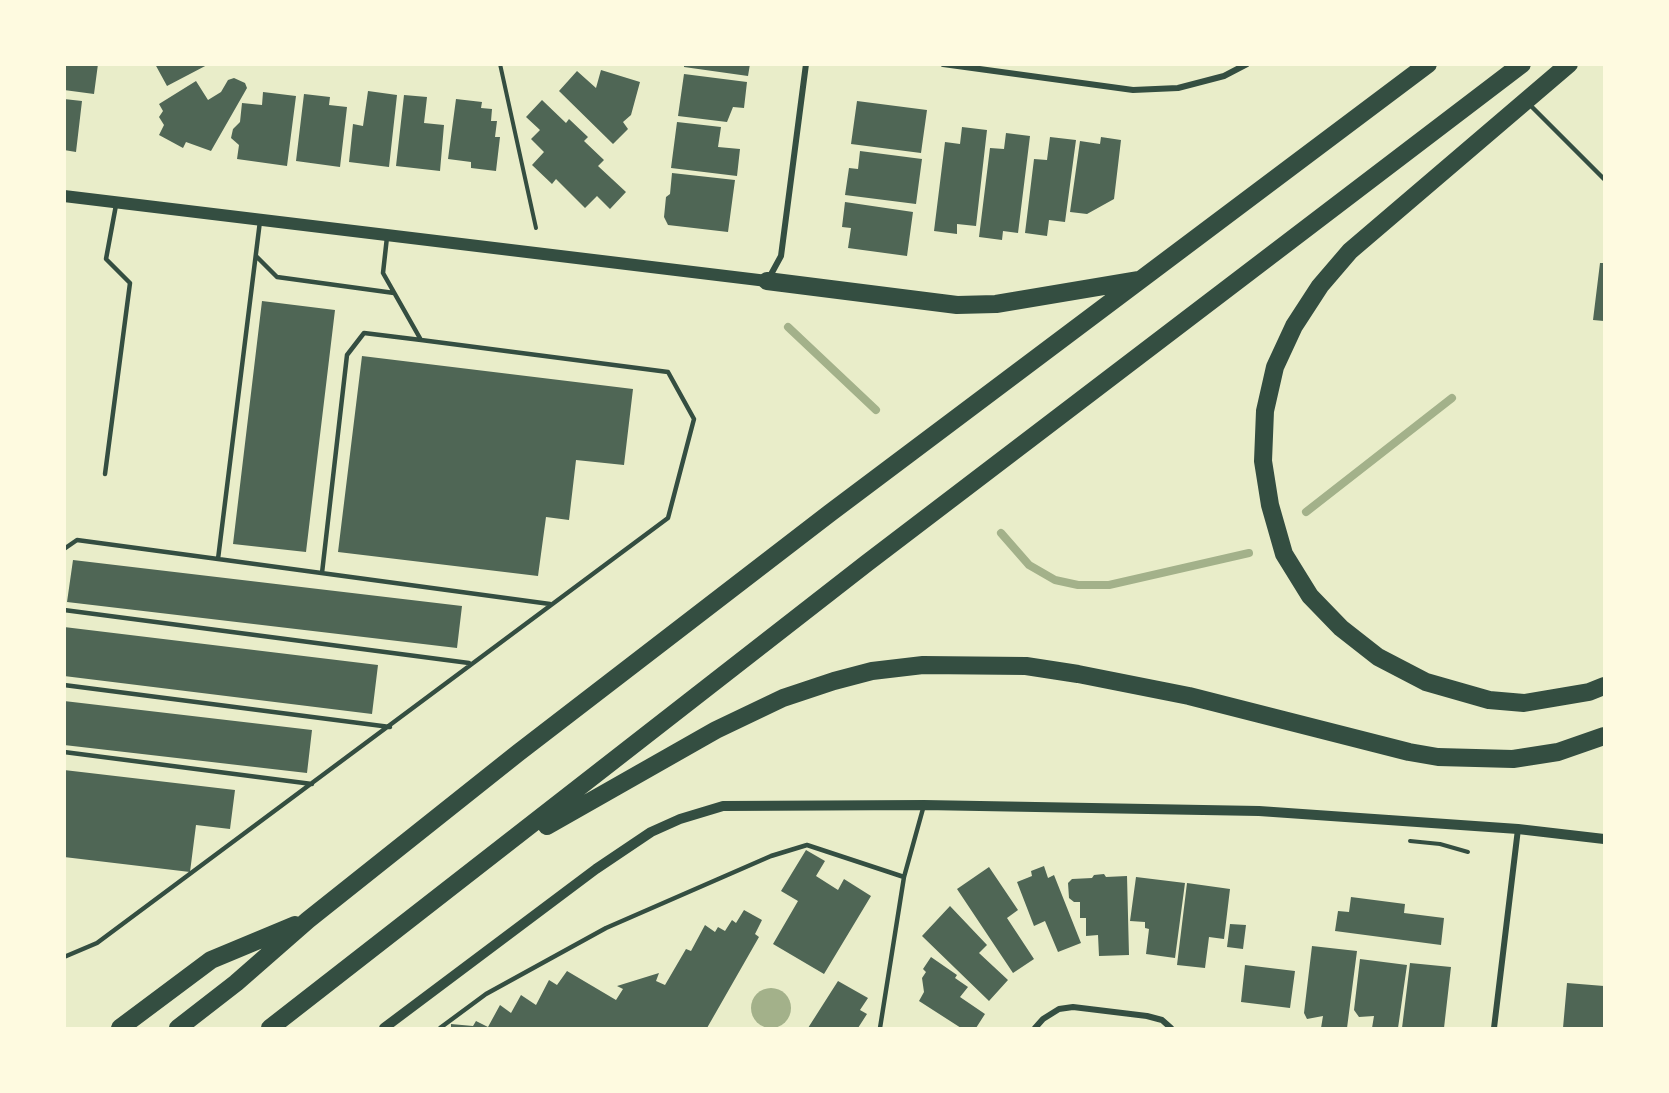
<!DOCTYPE html>
<html>
<head>
<meta charset="utf-8">
<style>
  body { margin:0 }
  #map { position:relative; width:1669px; height:1093px; overflow:hidden; background:#e9edc9; font-family:"PT Sans Narrow",sans-serif }
  canvas { display:block }
  .frame { position:absolute; inset:0; border:66px solid #fefae0; pointer-events:none }
</style>
</head>
<body>
<div id="map">
<canvas width="1669" height="1093"></canvas>
<div class="frame"></div>
</div>
<script>
const context = document.querySelector('canvas').getContext('2d');
context.lineJoin = 'round';
function paint(path, color) { context.fillStyle = color; context.fill(path, 'evenodd'); }
const toPath = rows => new Path2D(rows.map(r => 'M' + r).join(''));
function stroke(path, color, width, dash) { context.strokeStyle = color; context.lineWidth = width; context.lineCap = dash ? 'butt' : 'round'; context.setLineDash(dash || []); context.stroke(path); }
paint(toPath([
  '751 1008a20 20 0 1 1 40 0a20 20 0 1 1-40 0Z'
]), '#a3b18a');
stroke(toPath([
  [788,327,876,410],
  [1306,512,1452,398],
  [1001,533,1029,565,1055,580,1078,585,1109,585,1249,553]
]), '#a3b18a', 8);
paint(toPath([
  [64,64,98,64,94,94,64,90],
  [155,64,209,64,167,86],
  [684,64,750,64,748,76,684,67],
  [601,70,640,82,631,115,623,122,628,129,613,144,559,91,577,71,596,88],
  [684,74,747,82,744,108,733,107,727,122,678,116],
  [234,78,245,83,247,88,211,151,186,142,183,148,159,135,164,125,159,117,163,111,159,104,196,81,208,100,221,92,228,80],
  [368,91,397,95,389,167,349,162,353,124,363,126],
  [263,92,296,96,287,166,237,159,239,145,231,138,233,129,240,122,242,103,262,105],
  [304,94,330,97,329,105,347,107,340,167,296,161],
  [404,95,427,97,424,123,444,125,440,171,396,166],
  [64,99,82,101,76,152,64,150],
  [456,99,482,102,481,108,492,109,491,121,497,121,495,137,500,137,496,171,471,168,471,162,448,159],
  [542,100,566,123,569,119,588,137,584,141,604,160,598,166,626,192,610,209,597,196,585,208,556,179,552,184,532,165,544,152,531,139,540,130,526,117],
  [857,101,927,110,921,153,851,144],
  [677,122,721,127,718,147,740,149,737,176,671,168],
  [962,127,987,130,976,226,957,224,957,234,934,231,945,142,960,144],
  [1006,133,1030,136,1018,233,1003,231,1002,240,979,237,990,148,1004,149],
  [1050,137,1076,140,1065,222,1049,220,1047,236,1025,233,1034,159,1047,160],
  [1101,137,1121,140,1114,199,1087,214,1070,212,1080,141,1100,144],
  [860,151,922,159,916,204,845,195,849,168,858,169],
  [672,173,735,180,728,232,668,225,664,217,666,197,670,194],
  [845,202,913,212,907,256,848,248,851,228,842,227],
  [1600,263,1604,263,1604,321,1593,320],
  [262,301,335,310,306,552,233,544],
  [362,356,633,389,624,465,576,460,569,520,546,517,538,576,338,552],
  [73,560,462,606,457,648,67,602],
  [64,627,378,665,372,714,64,676],
  [64,701,312,730,307,773,64,745],
  [64,770,235,790,230,829,196,825,190,872,64,857],
  [806,850,825,861,816,876,838,890,844,879,871,896,824,974,773,944,798,901,781,891],
  [1044,866,1048,878,1054,875,1081,943,1058,952,1045,921,1034,926,1017,882,1032,876,1031,871],
  [989,867,1018,910,1007,918,1034,959,1013,973,957,889],
  [1104,874,1106,877,1127,876,1129,955,1099,956,1098,935,1086,936,1086,918,1080,918,1080,902,1074,902,1069,898,1068,883,1072,879,1092,878,1094,875],
  [1136,877,1185,883,1175,958,1146,954,1149,929,1145,928,1145,922,1130,921],
  [1187,883,1230,889,1224,939,1209,937,1205,968,1177,965],
  [1351,897,1405,904,1404,913,1444,918,1441,945,1335,931,1338,911,1349,912],
  [950,906,987,945,979,953,1008,980,989,1001,922,936],
  [744,910,762,920,755,934,759,937,707,1028,451,1028,451,1024,473,1026,476,1021,488,1027,500,1005,511,1013,521,995,536,1005,549,980,557,985,567,971,616,1000,623,989,617,986,659,973,656,981,665,985,686,949,691,951,705,925,715,932,718,927,725,931,732,920,736,923],
  [1230,924,1246,925,1243,949,1227,947],
  [1312,946,1357,951,1347,1028,1321,1028,1323,1016,1307,1019,1304,1013],
  [931,957,957,975,955,978,968,987,960,997,985,1014,976,1028,961,1028,919,1001,924,992,922,978,926,972,923,969],
  [1360,959,1407,965,1398,1028,1372,1028,1374,1016,1359,1017,1354,1010],
  [1410,963,1451,967,1444,1028,1402,1028],
  [1245,965,1295,971,1290,1008,1241,1002],
  [838,981,868,998,860,1010,867,1014,858,1028,808,1028],
  [1567,983,1604,986,1604,1028,1563,1028]
]), '#4f6655');
stroke(toPath([
  [500,64,536,228],
  [1410,841,1440,844,1468,852]
]), '#344e41', 4);
stroke(toPath([
  [1528,103,1604,179],
  [256,256,277,277,394,293],
  [105,474,130,283,106,259,116,205],
  [64,549,77,540,218,559,260,221],
  [218,559,550,604],
  [322,573,347,355,364,333,421,340],
  [64,610,469,663],
  [64,685,390,727],
  [64,752,312,784],
  [64,957,97,943,668,518,694,419,668,372,421,340,383,273,387,237],
  [440,1028,486,994,606,928,771,856,807,845,904,877],
  [880,1028,904,877,924,805]
]), '#344e41', 4.5);
stroke(toPath([
  [943,64,1133,90,1178,88,1224,76,1247,64],
  [769,278,781,256,806,64],
  [1035,1028,1043,1019,1059,1009,1073,1007,1147,1016,1162,1020,1171,1028],
  [1494,1028,1518,829]
]), '#344e41', 6);
stroke(toPath([
  [384,1028,596,869,651,832,680,819,723,806,924,805,1259,811,1518,829,1604,839]
]), '#344e41', 10);
stroke(toPath([
  [64,196,767,281]
]), '#344e41', 12);
stroke(toPath([
  [1569,64,1350,251,1320,286,1294,326,1275,367,1265,411,1263,461,1270,505,1284,554,1310,596,1341,628,1378,657,1426,682,1489,700,1524,703,1589,692,1604,686],
  [767,281,957,305,996,304,1139,280],
  [547,826,716,730,783,698,834,681,872,671,923,665,1026,666,1078,674,1189,696,1409,752,1438,757,1513,759,1558,752,1604,736],
  [120,1028,211,960,295,925],
  [178,1028,236,983,308,920,518,753,830,513,1428,64],
  [270,1028,867,563,1522,64]
]), '#344e41', 18);
</script>
</body>
</html>
